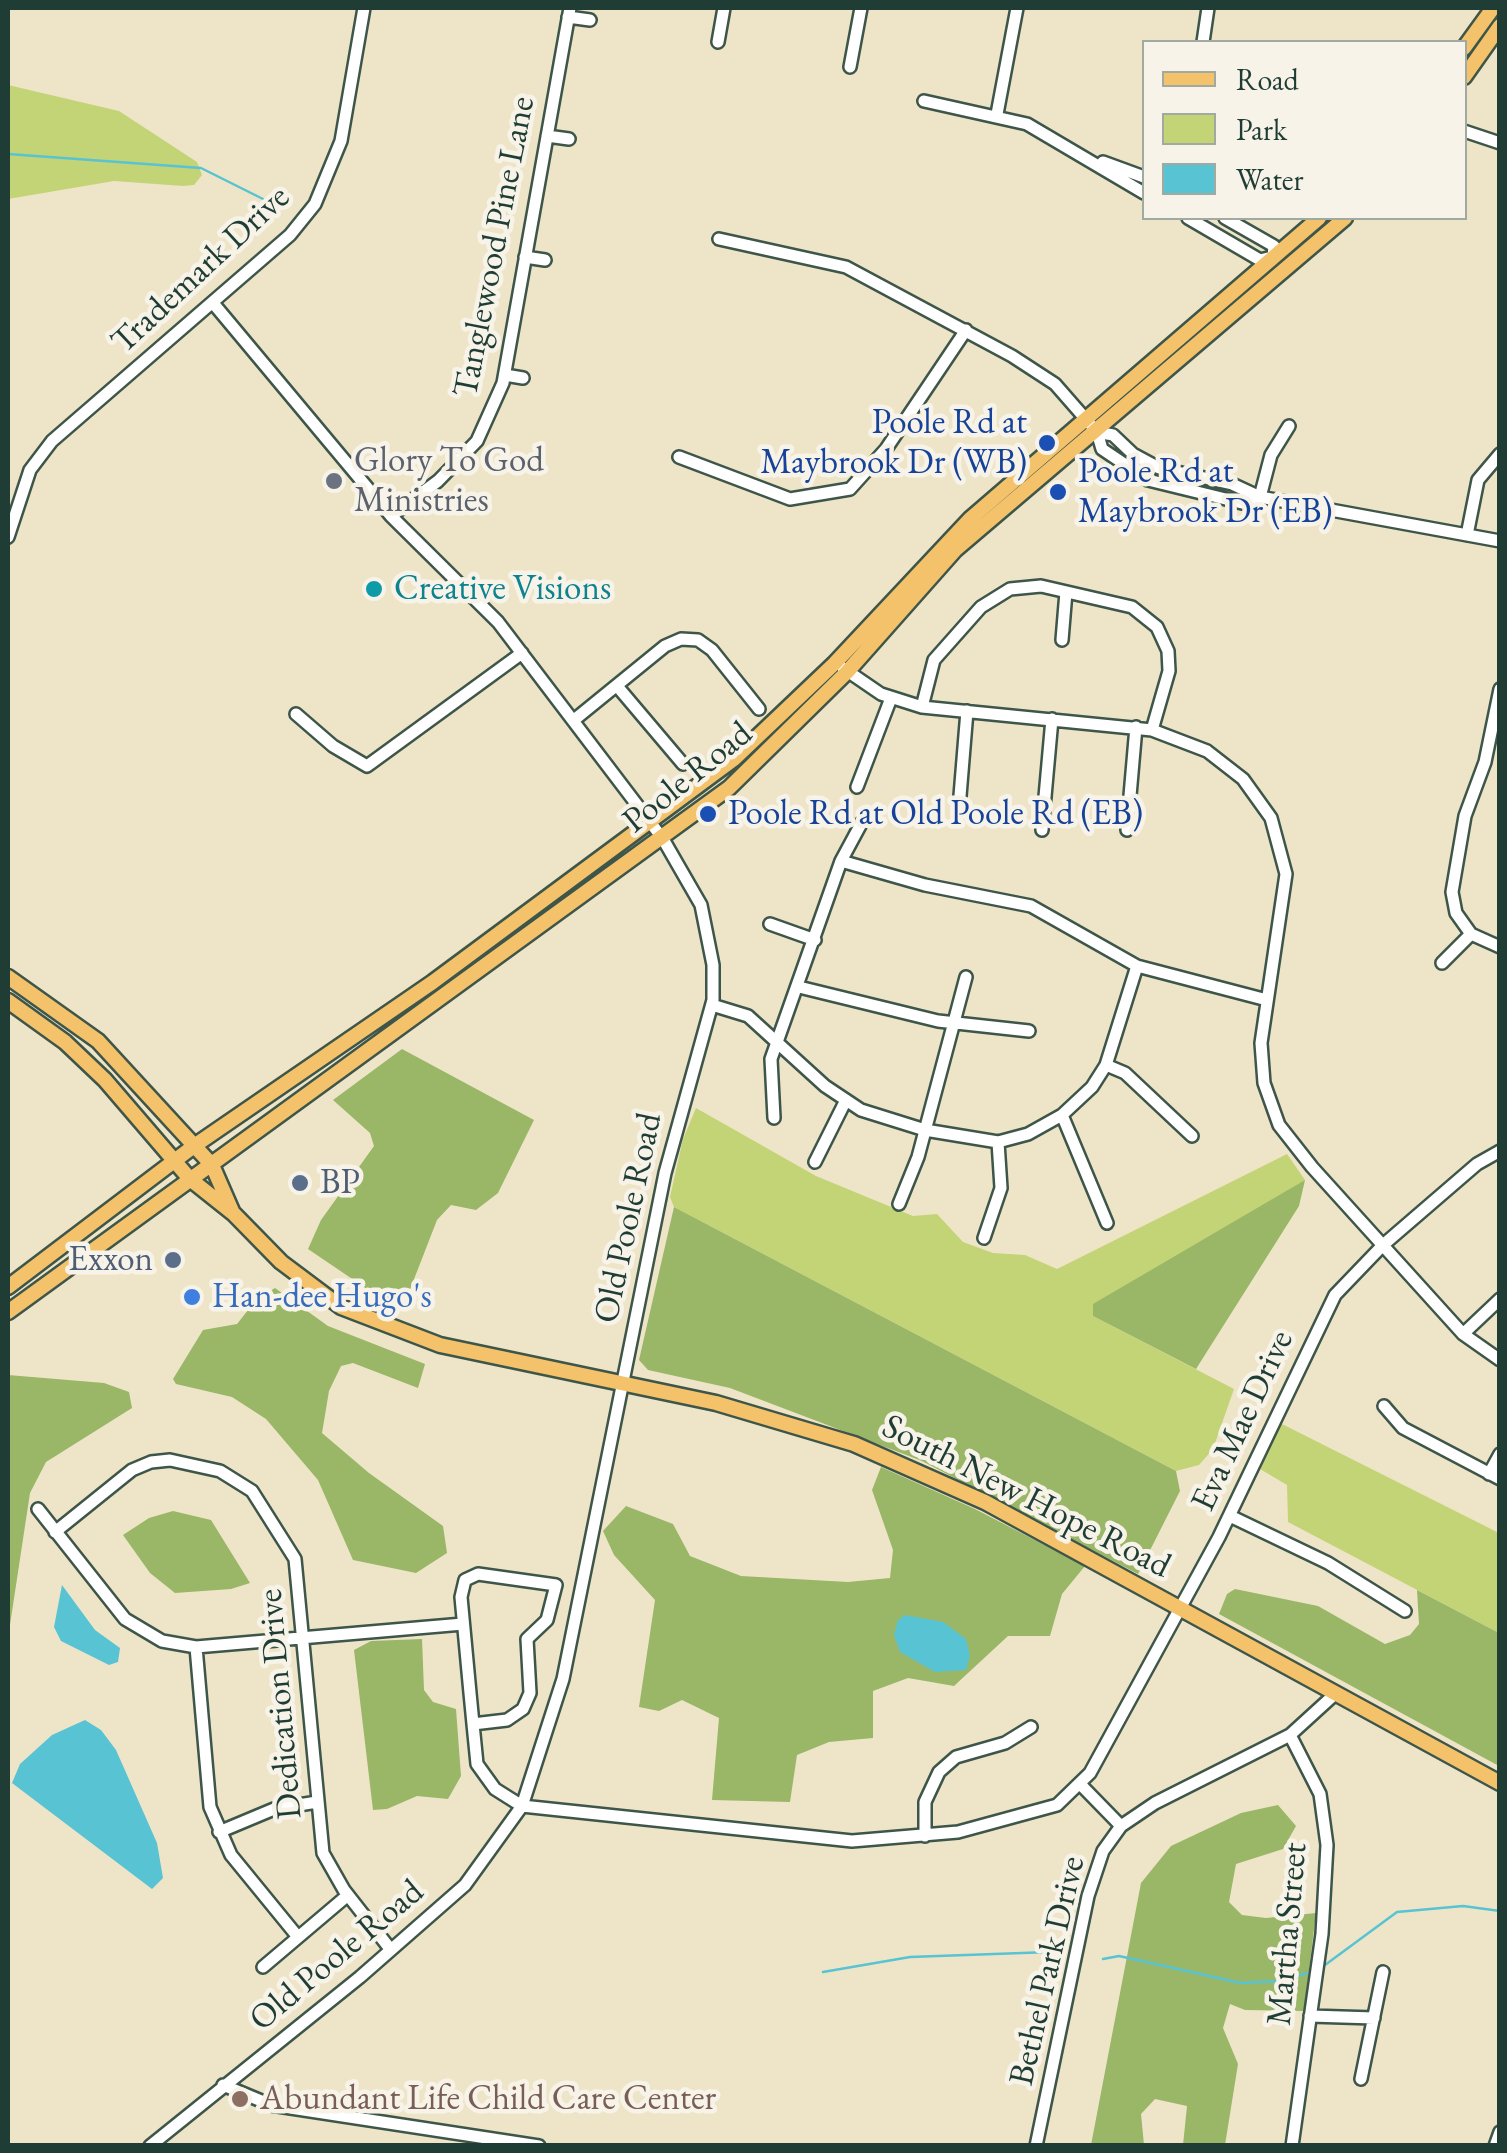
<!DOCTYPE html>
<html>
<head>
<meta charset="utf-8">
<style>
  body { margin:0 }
  #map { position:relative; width:1507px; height:2153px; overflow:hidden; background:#eee5c8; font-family:"EB Garamond",serif }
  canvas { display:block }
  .frame { position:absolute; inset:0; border:10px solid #1f3d34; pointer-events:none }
  .legend { position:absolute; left:1142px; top:40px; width:325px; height:180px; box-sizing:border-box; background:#f7f3e8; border:2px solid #a1aaa0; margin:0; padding:12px 18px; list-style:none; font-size:30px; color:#1f3d34 }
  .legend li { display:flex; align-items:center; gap:20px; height:50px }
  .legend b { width:50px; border:2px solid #a1aaa0 }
</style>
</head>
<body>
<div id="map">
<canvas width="1507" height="2153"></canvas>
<div class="frame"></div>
<ul class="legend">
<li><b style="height:12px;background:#f4c26a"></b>Road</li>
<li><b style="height:28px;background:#c3d476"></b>Park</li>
<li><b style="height:28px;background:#58c3d2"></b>Water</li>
</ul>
</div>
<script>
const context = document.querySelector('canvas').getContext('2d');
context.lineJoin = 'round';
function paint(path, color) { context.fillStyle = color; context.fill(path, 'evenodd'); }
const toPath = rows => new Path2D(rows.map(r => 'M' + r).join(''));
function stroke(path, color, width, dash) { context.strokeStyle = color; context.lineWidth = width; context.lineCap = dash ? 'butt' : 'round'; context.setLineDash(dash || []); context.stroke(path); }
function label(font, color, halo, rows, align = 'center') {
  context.font = font + ' "EB Garamond",serif'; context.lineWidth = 9; context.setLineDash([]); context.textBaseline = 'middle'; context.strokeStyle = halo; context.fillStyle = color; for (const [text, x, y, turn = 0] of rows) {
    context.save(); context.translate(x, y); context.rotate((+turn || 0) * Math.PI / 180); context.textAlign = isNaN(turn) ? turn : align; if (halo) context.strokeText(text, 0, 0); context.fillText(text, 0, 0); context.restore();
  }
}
paint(toPath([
  [8,85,119,111,197,162,202,175,194,185,183,186,114,181,8,199],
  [696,1108,816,1176,913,1216,937,1214,963,1242,993,1253,1025,1255,1057,1269,1287,1154,1305,1180,1093,1316,1234,1389,1213,1449,1199,1465,1176,1471,674,1207,670,1197,683,1139],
  [1280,1423,1499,1533,1499,1633,1288,1522,1287,1485,1260,1469]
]), '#c3d476');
paint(toPath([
  [402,1049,534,1120,498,1193,476,1210,451,1205,437,1220,404,1305,367,1289,308,1249,321,1220,374,1146,370,1133,333,1100],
  [1305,1180,1299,1206,1196,1369,1093,1316,1093,1304],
  [674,1207,1176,1471,1180,1491,1138,1574,922,1461,730,1388,648,1370,639,1360],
  [275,1288,328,1326,425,1364,418,1388,353,1363,341,1366,329,1391,322,1433,369,1473,443,1526,447,1553,416,1573,353,1560,318,1480,266,1419,232,1397,176,1384,173,1379,203,1330,237,1324,256,1300],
  [8,1375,104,1383,129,1392,132,1408,46,1462,30,1493,8,1638],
  [881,1467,975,1509,1085,1566,1062,1594,1050,1636,1008,1636,954,1686,908,1678,873,1691,873,1738,829,1742,797,1755,790,1802,712,1800,719,1718,682,1700,659,1711,639,1707,655,1600,614,1555,603,1531,626,1506,673,1524,690,1556,741,1576,848,1582,890,1578,893,1550,872,1490],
  [173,1511,211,1520,250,1583,231,1589,175,1593,150,1573,123,1535,149,1518],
  [1235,1589,1318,1606,1385,1644,1410,1635,1419,1624,1417,1590,1499,1633,1499,1766,1219,1614,1227,1594],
  [422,1639,424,1690,433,1702,456,1709,461,1776,448,1799,417,1796,387,1809,373,1810,354,1650,371,1641],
  [1278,1805,1296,1826,1283,1849,1236,1864,1229,1902,1242,1915,1266,1918,1316,1913,1304,2011,1245,2010,1230,2004,1223,2028,1238,2064,1225,2145,1183,2145,1187,2106,1155,2099,1141,2114,1144,2145,1091,2145,1141,1883,1171,1846,1241,1813]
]), '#9ab667');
paint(toPath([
  [62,1585,95,1630,120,1648,118,1662,109,1665,61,1641,54,1627],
  [905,1615,943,1622,966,1639,970,1655,966,1670,935,1672,900,1652,894,1635,898,1620],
  [85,1720,101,1730,116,1750,157,1843,163,1878,152,1889,12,1783,20,1764,52,1735]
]), '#58c3d2');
stroke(toPath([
  [8,154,201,168,269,202],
  [1103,1959,1119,1956,1241,1983,1279,1981,1307,1973],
  [1325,1965,1397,1912,1463,1906,1500,1911],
  [823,1972,910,1957,1050,1952]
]), '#58c3d2', 2.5);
const minor = toPath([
  [568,17,590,20],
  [718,42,724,8],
  [1203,42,1208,8],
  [850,67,861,8],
  [924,101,1027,124,1144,193],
  [997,114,1017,8],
  [1464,131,1500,143],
  [547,136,569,139],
  [1103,162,1144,177],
  [1188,218,1260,260,1272,257],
  [1225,218,1274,246,1273,257],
  [719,239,846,267,1012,356,1055,384,1097,432,1102,449,1148,480,1242,503,1260,497],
  [525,257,545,260],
  [505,375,523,378],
  [1097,432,1113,435,1133,454,1159,468,1232,484,1260,497,1500,541],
  [679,457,790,499,850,489,886,449,966,330],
  [1260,497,1271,455,1289,426],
  [391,516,438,481,477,441,503,383,570,8],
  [1467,535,1478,480,1500,454],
  [8,537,30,470,52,441,290,235,315,204,341,141,364,8],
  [1062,640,1066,592],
  [843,668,881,694,922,707,1152,730,1207,751,1243,779,1271,818,1286,874,1261,1043,1264,1083,1279,1125,1312,1167,1463,1334,1500,1360],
  [617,686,683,764],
  [1500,689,1485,762,1465,816,1452,892,1456,913,1471,934,1500,947],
  [922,707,934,660,981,607,1010,589,1041,586,1132,607,1157,627,1168,651,1169,671,1152,730],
  [296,714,333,746,367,766,522,653],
  [574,720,665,646,681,639,698,640,712,650,759,709],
  [857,787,891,698],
  [959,808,967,711],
  [1042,830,1052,719],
  [1127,830,1136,727],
  [841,861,925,885,1031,906,1137,966,1267,1000],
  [770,924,815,940],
  [1442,963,1471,934],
  [799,987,938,1021,1029,1031],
  [712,1005,748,1016,825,1086,861,1110,925,1130,998,1142,1028,1134,1062,1115,1092,1087,1106,1065,1137,966],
  [1106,1065,1125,1073,1192,1136],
  [1062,1115,1107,1223],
  [774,1118,771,1059,841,861,862,822],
  [815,1162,846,1100],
  [899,1204,918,1157,966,977],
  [984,1238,1001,1188,998,1142],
  [1463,1334,1500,1299],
  [1384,1406,1403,1428,1500,1479],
  [1489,1474,1500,1454],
  [38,1509,125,1619,162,1641,196,1647,463,1624],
  [1230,1516,1328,1563,1405,1611],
  [55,1532,132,1470,151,1462,170,1460,220,1471,252,1491,295,1559,323,1853,344,1890,391,1950],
  [196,1647,210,1807,231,1855,298,1937],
  [473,1724,507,1720,523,1709,530,1693,527,1639,547,1620,556,1585,478,1574,465,1580,461,1597,470,1693,473,1724,477,1764,495,1789,522,1806,852,1841,958,1832,1057,1805,1090,1773,1219,1537,1335,1295,1383,1245,1477,1164,1500,1151],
  [1290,1735,1320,1794,1327,1845,1322,1934,1292,2146],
  [1082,1786,1121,1826],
  [219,1832,274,1809,317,1802],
  [925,1836,925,1802,939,1772,956,1757,1005,1743,1031,1727],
  [263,1967,348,1895],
  [1310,2016,1374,2018],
  [1361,2079,1383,1972],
  [223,2085,271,2105,539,2146],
  [150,2146,360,1977,465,1885,522,1806,563,1679,665,1173,713,1000,713,965,701,905,663,839,498,622,391,516,213,303],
  [1036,2146,1088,1896,1103,1851,1121,1826,1155,1803,1290,1735,1335,1694],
  [1495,2146,1500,2132]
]);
const major = toPath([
  [1464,48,1493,8],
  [1464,77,1500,26],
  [8,977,98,1041,212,1165,232,1211],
  [8,1001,65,1042,105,1080,190,1179,234,1214,281,1262,341,1307,440,1345,716,1403,854,1444,985,1502,1500,1783],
  [8,1287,194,1146,433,982,734,759,834,664,970,519,1319,218],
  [8,1312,729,788,847,672,955,550,1345,218]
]);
stroke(minor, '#3e564a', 16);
stroke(major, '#3e564a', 19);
stroke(minor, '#fff', 11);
stroke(major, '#f4c26a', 14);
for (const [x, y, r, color] of [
  [1047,443,10,"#1a4fb4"],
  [334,481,10,"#6b7280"],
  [1058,492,10,"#1a4fb4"],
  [374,589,10,"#0f9aa8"],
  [708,814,10,"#1a4fb4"],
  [300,1183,10,"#5c6f8a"],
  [173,1260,10,"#5c6f8a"],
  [192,1297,10,"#3f7fe0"],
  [240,2099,10,"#8d6e63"]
]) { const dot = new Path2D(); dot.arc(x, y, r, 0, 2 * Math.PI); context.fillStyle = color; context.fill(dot); stroke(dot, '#f7f3e8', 4); }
label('35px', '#1f3d34', '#f7f3e8', [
  ["Tanglewood Pine Lane",495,247,-79],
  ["Trademark Drive",201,270,-43],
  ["Poole Road",688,778,-39],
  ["Old Poole Road",629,1218,-78],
  ["Eva Mae Drive",1243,1421,-65],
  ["South New Hope Road",1026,1497,27],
  ["Dedication Drive",281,1704,-95],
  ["Martha Street",1288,1934,-85],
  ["Old Poole Road",337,1956,-40],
  ["Bethel Park Drive",1048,1971,-77]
]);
label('35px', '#164399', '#f7f3e8', [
  ["Poole Rd at",1027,423,"right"],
  ["Maybrook Dr (WB)",1027,463,"right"],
  ["Poole Rd at",1078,472],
  ["Maybrook Dr (EB)",1078,512],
  ["Poole Rd at Old Poole Rd (EB)",728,814]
], 'left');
label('35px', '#5b616d', '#f7f3e8', [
  ["Glory To God",354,461],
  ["Ministries",354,501]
], 'left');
label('35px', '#0d838f', '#f7f3e8', [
  ["Creative Visions",394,589]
], 'left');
label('35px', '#4e5e75', '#f7f3e8', [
  ["BP",320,1183],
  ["Exxon",153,1260,"right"]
], 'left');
label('35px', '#366cbe', '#f7f3e8', [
  ["Han-dee Hugo's",212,1297]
], 'left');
label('35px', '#785e54', '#f7f3e8', [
  ["Abundant Life Child Care Center",260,2099]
], 'left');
</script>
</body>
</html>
